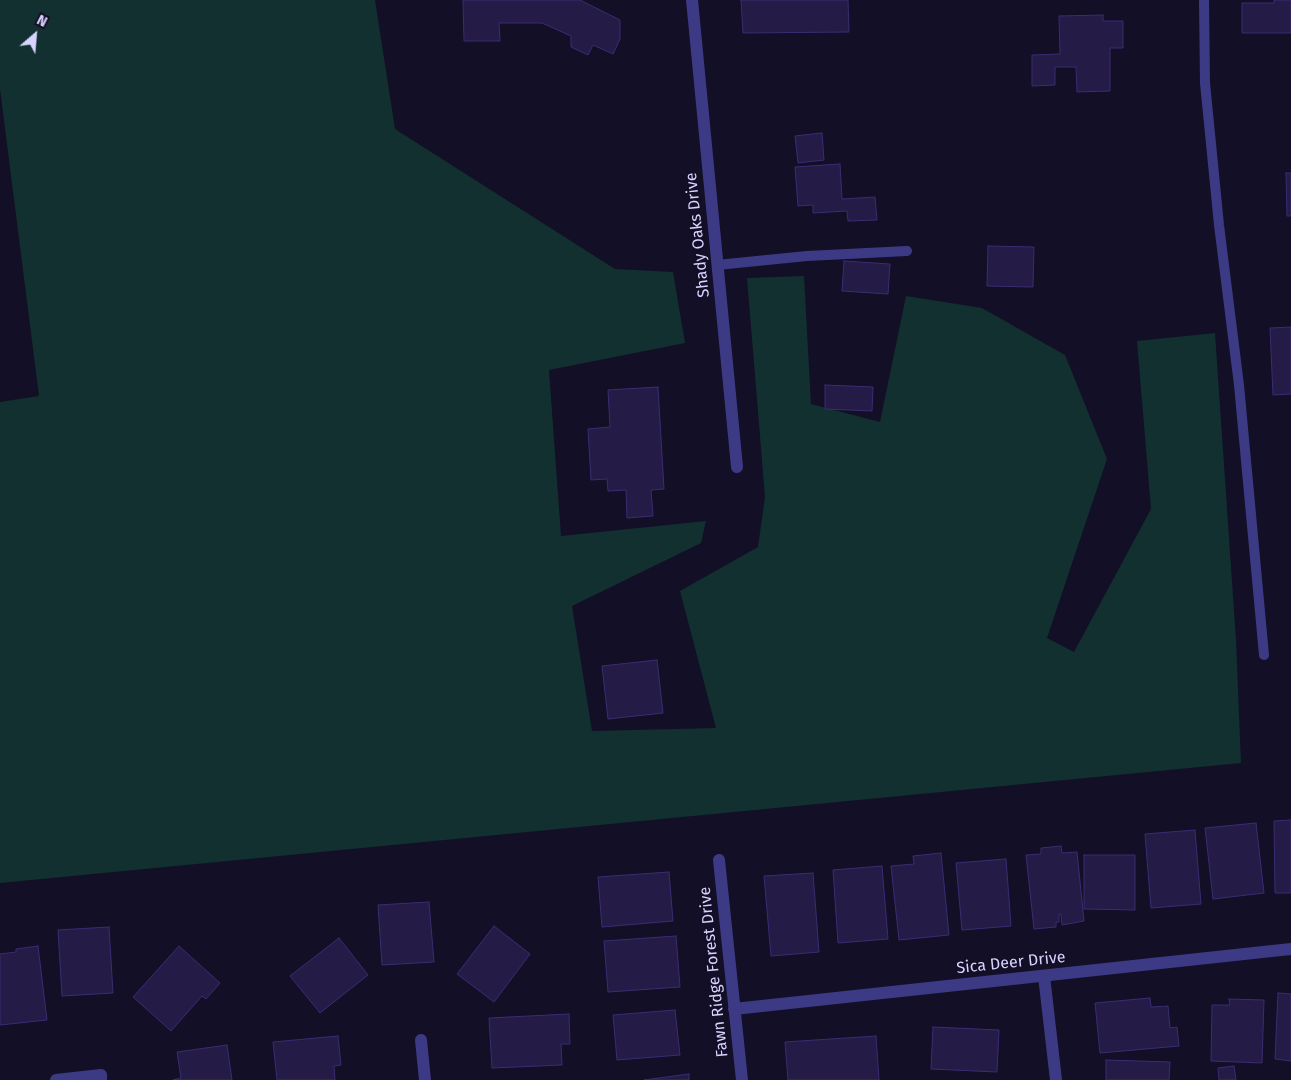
<!DOCTYPE html>
<html>
<head>
<meta charset="utf-8">
<style>
  body { margin:0 }
  #map { position:relative; width:1291px; height:1080px; overflow:hidden; background:#130f26; font-family:"Fira Sans",sans-serif }
  canvas { display:block }
  .north { position:absolute; left:10px; top:10px; width:50px; height:50px; -webkit-text-stroke:4px #130f26; paint-order:stroke; rotate:27deg; font-size:14px; font-weight:700; line-height:20px; text-align:center; color:#d9d4ff }
  .north::after { content:''; display:block; margin:auto; width:18px; height:22px; background:#d9d4ff; clip-path:polygon(50% 0,100% 100%,50% 72%,0 100%) }
</style>
</head>
<body>
<div id="map">
<canvas width="1291" height="1080"></canvas>
<div class="north">N</div>
</div>
<script>
const context = document.querySelector('canvas').getContext('2d');
context.lineJoin = 'round';
function paint(path, color) { context.fillStyle = color; context.fill(path, 'evenodd'); }
const toPath = rows => new Path2D(rows.map(r => 'M' + r).join(''));
function stroke(path, color, width, dash) { context.strokeStyle = color; context.lineWidth = width; context.lineCap = dash ? 'butt' : 'round'; context.setLineDash(dash || []); context.stroke(path); }
function label(font, color, halo, rows, align = 'center') {
  context.font = font + ' "Fira Sans",sans-serif'; context.lineWidth = 4; context.setLineDash([]); context.textBaseline = 'middle'; context.strokeStyle = halo; context.fillStyle = color; for (const [text, x, y, turn = 0] of rows) {
    context.save(); context.translate(x, y); context.rotate((+turn || 0) * Math.PI / 180); context.textAlign = isNaN(turn) ? turn : align; if (halo) context.strokeText(text, 0, 0); context.fillText(text, 0, 0); context.restore();
  }
}
paint(toPath([
  [0,0,375,0,395,129,615,269,673,272,685,343,549,370,561,536,706,521,701,543,572,606,592,731,716,728,680,591,758,547,765,497,747,278,804,276,811,404,880,422,906,296,982,308,1065,355,1107,459,1047,638,1074,652,1151,509,1137,341,1215,333,1236,640,1241,763,0,883,0,402,39,396,0,89]
]), '#12302f');
const building = toPath([
  [463,0,580,0,620,20,620,39,613,54,593,45,588,55,571,47,571,36,542,23,499,23,500,41,464,41,463,0],
  [741,0,848,0,849,32,743,33,741,0],
  [1274,0,1291,0,1291,33,1242,33,1242,3,1274,3,1274,0],
  [1103,15,1103,21,1123,21,1123,48,1110,48,1110,91,1077,92,1076,67,1055,67,1055,85,1032,86,1032,55,1060,54,1059,16,1103,15],
  [822,133,824,160,798,163,795,136,822,133],
  [840,164,842,199,875,197,877,220,848,221,847,211,813,213,813,205,798,206,795,167,840,164],
  [1286,173,1291,173,1291,216,1287,216,1286,173],
  [988,246,1034,247,1033,287,987,286,988,246],
  [844,261,890,264,888,294,842,291,844,261],
  [1291,327,1291,394,1273,395,1270,328,1291,327],
  [825,385,873,387,872,411,825,409,825,385],
  [658,387,664,489,651,490,653,516,627,518,626,490,608,491,607,479,591,480,588,429,610,427,608,390,658,387],
  [657,660,663,713,608,719,602,666,657,660],
  [1291,820,1291,893,1275,893,1274,821,1291,820],
  [1256,823,1264,893,1213,899,1205,828,1256,823],
  [1195,830,1201,904,1151,908,1145,834,1195,830],
  [1061,846,1062,853,1077,852,1084,921,1062,925,1061,914,1059,914,1059,922,1056,922,1056,927,1034,929,1026,855,1041,854,1041,848,1061,846],
  [941,853,949,935,899,940,891,866,914,864,913,856,941,853],
  [1084,855,1135,855,1135,910,1084,909,1084,855],
  [1006,859,1011,926,962,930,956,863,1006,859],
  [882,866,888,939,838,943,833,870,882,866],
  [669,872,673,921,602,927,598,877,669,872],
  [813,873,819,952,771,956,764,876,813,873],
  [429,902,434,962,382,965,378,905,429,902],
  [494,926,530,954,494,1002,457,974,494,926],
  [109,927,113,993,62,996,58,930,109,927],
  [676,936,680,987,608,992,604,941,676,936],
  [339,938,368,975,320,1013,290,976,339,938],
  [38,946,47,1020,0,1025,0,954,16,952,16,949,38,946],
  [179,946,220,983,206,999,202,996,171,1031,133,997,179,946],
  [1278,993,1291,994,1291,1061,1275,1059,1278,993],
  [1150,998,1151,1007,1168,1006,1170,1028,1177,1027,1179,1046,1100,1053,1095,1003,1150,998],
  [1229,999,1264,1000,1262,1063,1211,1061,1212,1005,1230,1005,1229,999],
  [675,1010,680,1055,617,1060,613,1015,675,1010],
  [569,1014,570,1044,561,1044,562,1065,492,1068,489,1018,569,1014],
  [933,1027,999,1030,997,1072,931,1069,933,1027],
  [338,1036,341,1065,334,1066,335,1080,277,1080,273,1042,338,1036],
  [876,1036,879,1080,788,1080,785,1042,876,1036],
  [227,1045,232,1080,173,1080,181,1078,177,1052,227,1045],
  [1106,1060,1170,1062,1169,1080,1106,1080,1106,1060],
  [1234,1066,1236,1080,1219,1080,1218,1068,1234,1066],
  [689,1074,689,1080,644,1080,689,1074]
]);
paint(building, '#241b47');
stroke(building, '#3b2d73', 1);
stroke(toPath([
  [1204,0,1205,83,1219,225,1239,385,1264,655],
  [717,265,807,256,907,251]
]), '#3d3a85', 10);
stroke(toPath([
  [692,0,737,467],
  [719,860,742,1080],
  [1044,976,1056,1080],
  [734,1009,1291,949],
  [421,1040,425,1080],
  [56,1080,101,1075,101,1080]
]), '#3d3a85', 12);
label('16px', '#d9d4ff', '#130f26', [
  ["Shady Oaks Drive",698,235,-96],
  ["Sica Deer Drive",1011,963,-6],
  ["Fawn Ridge Forest Drive",714,972,-96]
]);
</script>
</body>
</html>
